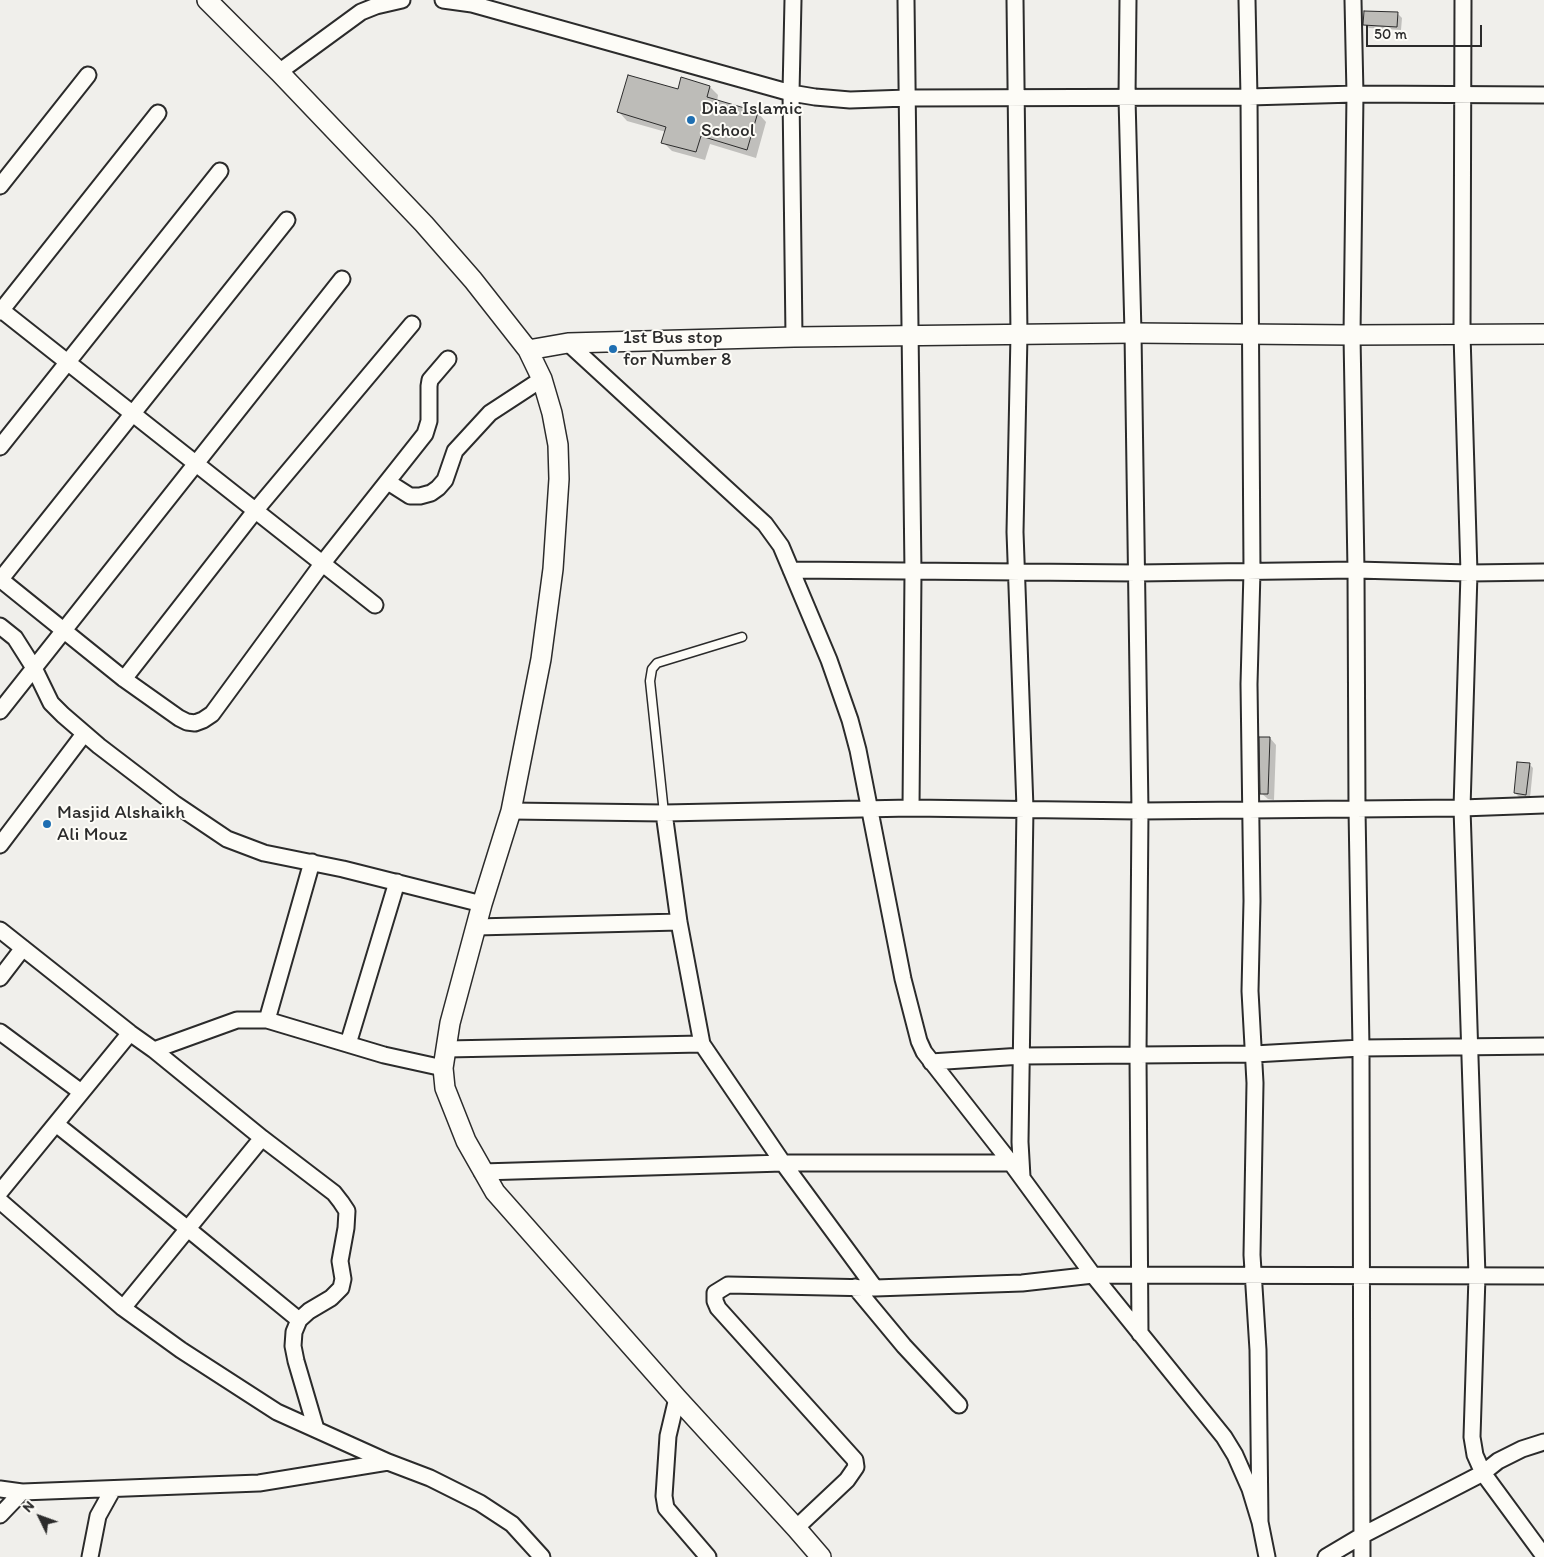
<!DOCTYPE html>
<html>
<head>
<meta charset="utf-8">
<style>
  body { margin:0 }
  #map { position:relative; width:1544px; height:1557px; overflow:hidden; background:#f0efeb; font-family:Itim,sans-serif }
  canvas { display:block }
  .north { position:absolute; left:15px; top:1492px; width:50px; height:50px; -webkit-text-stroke:4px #fdfcf7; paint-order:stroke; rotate:312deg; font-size:14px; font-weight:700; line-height:20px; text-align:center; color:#2b2b2b }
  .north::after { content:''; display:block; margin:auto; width:18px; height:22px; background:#2b2b2b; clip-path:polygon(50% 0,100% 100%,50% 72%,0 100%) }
  .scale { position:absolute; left:1366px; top:25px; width:116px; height:22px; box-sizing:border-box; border:2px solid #2b2b2b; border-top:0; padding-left:6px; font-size:15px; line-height:18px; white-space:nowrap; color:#2b2b2b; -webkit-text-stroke:4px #fdfcf7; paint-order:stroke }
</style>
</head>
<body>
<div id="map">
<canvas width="1544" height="1557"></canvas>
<div class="north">N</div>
<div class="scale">50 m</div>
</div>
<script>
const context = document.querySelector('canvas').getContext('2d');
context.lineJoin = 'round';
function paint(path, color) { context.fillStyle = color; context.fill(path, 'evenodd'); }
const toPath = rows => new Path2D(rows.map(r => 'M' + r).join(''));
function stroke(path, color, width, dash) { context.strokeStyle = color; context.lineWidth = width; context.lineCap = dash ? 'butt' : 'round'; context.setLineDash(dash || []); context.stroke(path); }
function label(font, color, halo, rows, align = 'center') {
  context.font = font + ' Itim,sans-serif'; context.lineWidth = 4; context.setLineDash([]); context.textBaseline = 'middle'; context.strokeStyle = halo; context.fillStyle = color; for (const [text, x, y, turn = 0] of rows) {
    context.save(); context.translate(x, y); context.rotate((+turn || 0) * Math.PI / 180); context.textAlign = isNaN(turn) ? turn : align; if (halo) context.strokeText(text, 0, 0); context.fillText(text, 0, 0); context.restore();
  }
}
paint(toPath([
  [1398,14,1402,18,1401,30,1369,28,1365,24],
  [710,87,718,95,717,102,758,113,766,122,756,158,710,144,705,160,672,151,663,142,666,132,627,121,619,112,678,91],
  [1270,738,1276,745,1274,800,1268,799,1261,793],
  [1529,764,1533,768,1530,798,1519,797,1515,793]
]), '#0003');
const building = toPath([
  [1364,11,1398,12,1397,27,1363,25,1364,11],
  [628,75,678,89,681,77,710,86,707,97,758,112,747,150,701,136,696,152,661,143,666,127,617,112,628,75],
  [1259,737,1270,737,1268,794,1260,794,1259,737],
  [1517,762,1530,763,1526,795,1514,793,1517,762]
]);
paint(building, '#bdbcb8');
stroke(building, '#2b2b2b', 1);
const service = toPath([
  [664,813,650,681,652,669,657,663,742,637]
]);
const minor = toPath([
  [443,0,472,4,791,93,815,97,850,100,907,98,1249,97,1355,94,1544,95],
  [793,0,791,93,794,337],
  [906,0,913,572,911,808],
  [1015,0,1019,334,1015,532,1025,808,1020,1142,1022,1177],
  [1128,0,1127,98,1133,333,1140,811,1138,1055,1140,1334],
  [1247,0,1249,97,1252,571,1249,684,1252,901,1250,991,1255,1083,1252,1255,1258,1350,1260,1522],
  [1353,0,1355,94,1352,335,1356,570,1357,809,1361,1048,1362,1557],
  [1463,0,1462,334,1469,573,1462,808,1477,1276,1472,1437,1475,1455,1483,1473,1544,1556],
  [279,72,361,12,376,6,402,0],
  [0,186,88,75],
  [0,309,375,605],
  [0,312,158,113],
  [568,343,765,524,781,546,829,660,850,720,858,750,903,979,919,1041,924,1052,1011,1163,1093,1275,1224,1437,1235,1455,1250,1489,1260,1522,1267,1557],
  [0,447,220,171],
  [388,482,410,496,420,496,431,493,438,488,445,480,455,451,490,413,542,379],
  [791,570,1137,573,1356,570,1469,573,1544,572],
  [0,579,124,679,179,718,187,722,195,723,203,720,212,714,322,564,425,434,429,421,429,386,430,380,448,359],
  [0,580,287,220],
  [0,626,15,638,34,668,51,703,63,715,99,746,175,804,227,839,264,853,343,869,482,904],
  [124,679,255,511,412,324],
  [0,711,342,279],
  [511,811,664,813,911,808,1140,811,1462,808,1544,805],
  [664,813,679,922,702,1044,783,1163,875,1288],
  [0,845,84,734],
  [476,927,679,922],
  [0,930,130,1033,154,1050,262,1138,334,1193,341,1202,347,1211,346,1228,340,1261,343,1279,341,1288,331,1298,309,1311,299,1320,294,1332,293,1346,296,1361,316,1429],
  [0,978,23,948],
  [267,1020,312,862],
  [0,1032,81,1092],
  [348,1044,397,882],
  [446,1049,702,1044],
  [154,1050,237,1020,267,1020,384,1055,443,1068],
  [931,1062,1022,1056,1254,1054,1361,1048,1544,1046],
  [56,1124,188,1229,299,1320],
  [482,1172,783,1163,1011,1163],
  [0,1192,130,1033],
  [0,1201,123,1308,181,1350,277,1412,388,1462],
  [855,1287,904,1346,959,1405],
  [123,1308,262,1138],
  [677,1398,668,1436,664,1496,666,1508,708,1557],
  [0,1489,22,1492,259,1483,388,1462,430,1478,480,1503,512,1524,542,1557],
  [0,1515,22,1492],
  [796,1528,847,1480,856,1467,855,1460,718,1308,715,1301,715,1293,728,1285,875,1288,1022,1283,1093,1275,1544,1276],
  [90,1557,98,1516,113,1489],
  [1326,1557,1363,1535,1483,1473,1498,1461,1522,1449,1544,1442]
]);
const tertiary = toPath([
  [207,0,279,72,424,224,473,280,528,350,568,343,794,337,1133,333,1352,335,1544,334],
  [528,350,542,379,552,413,558,445,559,479,553,569,541,659,511,811,482,904,450,1023,443,1068,445,1088,466,1141,495,1192,677,1398,796,1528,821,1557]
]);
stroke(service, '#2b2b2b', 11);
stroke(minor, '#2b2b2b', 19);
stroke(tertiary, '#2b2b2b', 22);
stroke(service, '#fdfcf7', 8);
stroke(minor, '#fdfcf7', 15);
stroke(tertiary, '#fdfcf7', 19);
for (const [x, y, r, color] of [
  [691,120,5,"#1f6fb2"],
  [613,349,5,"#1f6fb2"],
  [47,824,5,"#1f6fb2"]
]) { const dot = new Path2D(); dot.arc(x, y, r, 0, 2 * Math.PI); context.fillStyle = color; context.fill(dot); stroke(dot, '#fdfcf7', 2); }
label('19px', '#2b2b2b', '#fdfcf7', [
  ["Diaa Islamic",701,109],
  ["School",701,131],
  ["1st Bus stop",623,338],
  ["for Number 8",623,360],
  ["Masjid Alshaikh",57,813],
  ["Ali Mouz",57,835]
], 'left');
</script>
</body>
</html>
